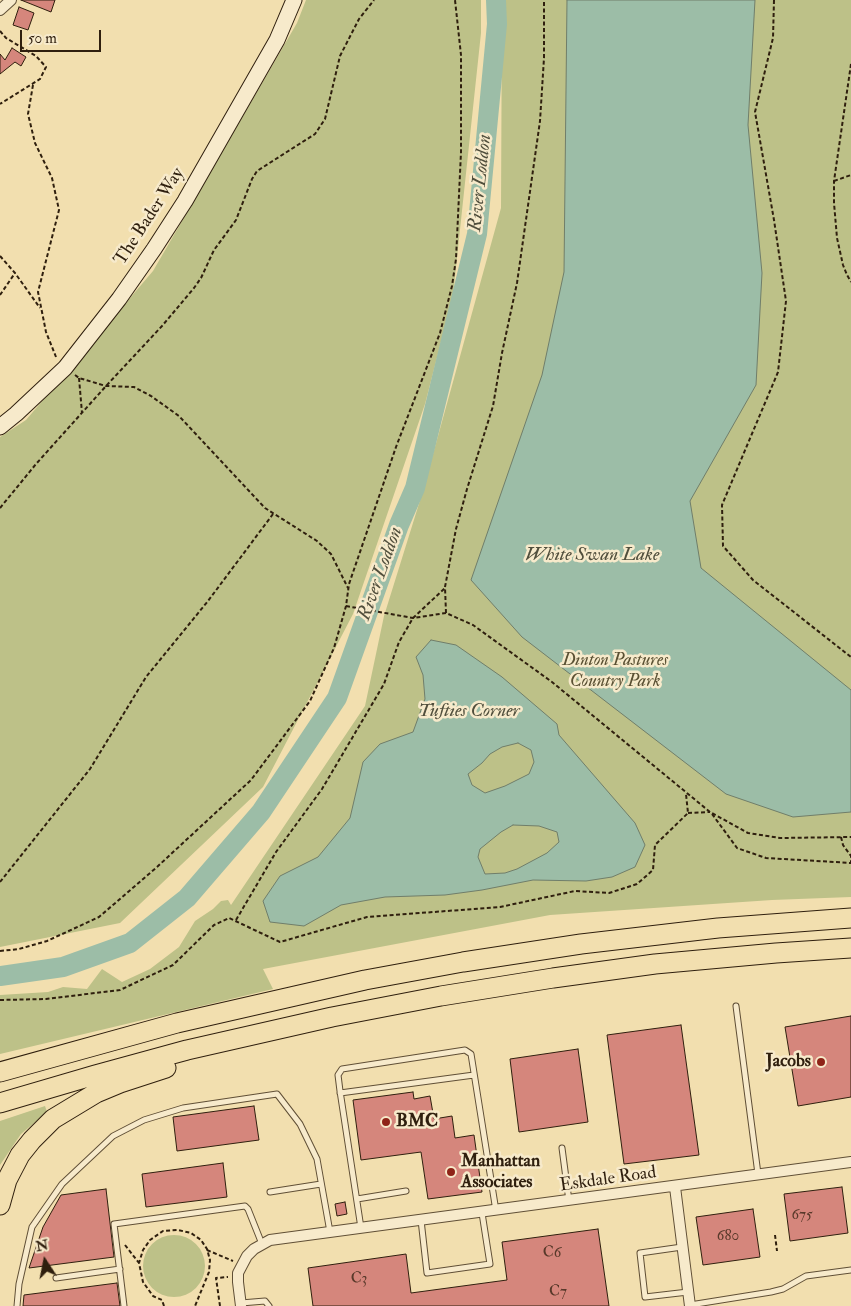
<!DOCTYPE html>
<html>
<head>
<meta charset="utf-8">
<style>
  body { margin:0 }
  #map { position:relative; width:851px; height:1306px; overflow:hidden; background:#f2dfaf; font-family:"IM FELL Double Pica",serif }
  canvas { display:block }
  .north { position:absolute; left:20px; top:1236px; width:50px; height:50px; -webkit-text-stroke:4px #f7eacb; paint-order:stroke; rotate:349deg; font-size:14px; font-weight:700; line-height:20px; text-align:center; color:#2f1f0e }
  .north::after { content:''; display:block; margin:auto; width:18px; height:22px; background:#2f1f0e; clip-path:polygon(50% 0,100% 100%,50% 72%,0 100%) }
  .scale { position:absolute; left:20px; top:30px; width:81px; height:22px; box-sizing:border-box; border:2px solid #2f1f0e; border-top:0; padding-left:6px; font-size:15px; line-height:18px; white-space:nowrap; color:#2f1f0e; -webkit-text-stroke:4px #f7eacb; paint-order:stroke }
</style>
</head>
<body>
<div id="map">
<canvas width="851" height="1306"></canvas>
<div class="north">N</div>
<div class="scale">50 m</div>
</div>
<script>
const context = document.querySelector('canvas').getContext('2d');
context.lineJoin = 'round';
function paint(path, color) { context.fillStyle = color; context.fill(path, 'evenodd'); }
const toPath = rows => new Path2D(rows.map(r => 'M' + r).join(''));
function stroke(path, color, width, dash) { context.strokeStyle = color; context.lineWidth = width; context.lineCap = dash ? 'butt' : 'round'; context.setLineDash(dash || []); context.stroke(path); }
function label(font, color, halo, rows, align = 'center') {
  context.font = font + ' "IM FELL Double Pica",serif'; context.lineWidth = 5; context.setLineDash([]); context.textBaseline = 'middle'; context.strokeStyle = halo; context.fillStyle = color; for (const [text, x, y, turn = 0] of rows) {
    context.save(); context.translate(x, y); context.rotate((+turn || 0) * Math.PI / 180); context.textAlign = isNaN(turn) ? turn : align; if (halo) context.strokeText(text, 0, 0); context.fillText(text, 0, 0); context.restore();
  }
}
paint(toPath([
  [306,0,481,0,481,33,453,295,425,404,353,614,263,787,120,923,0,947,0,437,26,420,153,271,297,23],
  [502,0,851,0,851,897,772,900,550,915,263,969,273,989,0,1054,0,995,48,992,63,987,87,989,102,969,122,982,150,969,179,947,195,921,213,909,221,901,228,900,231,905,365,706,384,616,422,494,501,208],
  [45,1106,47,1112,21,1134,0,1165,0,1121],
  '143 1266a31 31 0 1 1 62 0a31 31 0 1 1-62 0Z'
]), '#bdc188');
const water = toPath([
  [567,0,755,0,748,125,762,273,756,385,690,501,701,568,851,690,851,812,793,817,726,794,522,637,471,580,542,375,564,272,567,0],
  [431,640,456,645,502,677,557,724,559,735,635,823,645,845,635,867,612,877,586,881,533,880,482,890,445,895,385,897,341,905,304,926,270,922,263,901,280,876,318,857,350,818,363,762,380,744,413,732,425,699,423,675,416,657,431,640],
  [518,743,531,750,534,762,529,774,505,786,485,793,472,785,468,774,482,763,490,754,502,747,518,743],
  [513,825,539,826,557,832,559,842,547,853,517,869,505,873,485,874,478,857,480,849,501,832,513,825]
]);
paint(water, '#9cbda7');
stroke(water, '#707e6a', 1);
stroke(toPath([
  [0,976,63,967,130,943,187,898,261,812,337,698,399,525,415,488,477,234,497,24,496,0]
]), '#9cbda7', 20);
const building = toPath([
  [21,0,55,0,51,12,21,0],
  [19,7,34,13,28,30,13,25,19,7],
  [12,48,26,57,21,66,15,62,0,74,0,54,5,60,12,48],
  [851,1016,851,1097,798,1106,785,1027,851,1016],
  [681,1025,699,1155,624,1164,607,1035,681,1025],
  [578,1049,588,1122,519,1132,510,1059,578,1049],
  [413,1092,414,1099,430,1096,434,1119,452,1116,455,1138,474,1135,482,1192,428,1199,421,1152,361,1160,353,1100,413,1092],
  [254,1106,259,1140,177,1151,173,1117,254,1106],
  [223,1163,227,1197,146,1207,142,1174,223,1163],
  [842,1187,848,1233,790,1241,784,1194,842,1187],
  [106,1189,114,1257,29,1268,43,1227,61,1195,106,1189],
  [345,1202,347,1214,337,1216,335,1204,345,1202],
  [753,1209,760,1257,703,1265,696,1217,753,1209],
  [598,1229,609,1306,313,1306,308,1268,406,1254,411,1293,507,1280,502,1242,598,1229],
  [117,1283,120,1306,23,1306,24,1295,117,1283]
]);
paint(building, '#d5867c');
stroke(building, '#2f1f0e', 1);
const lane = toPath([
  [736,1006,758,1174],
  [340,1093,474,1075],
  [562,1148,569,1201],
  [270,1192,321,1184],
  [357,1199,406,1191],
  [421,1220,427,1273,490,1264,482,1213],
  [361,1228,340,1091,338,1075,342,1069,465,1050,471,1054,496,1211],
  [682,1247,640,1253,645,1297,688,1292],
  [56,1278,120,1269],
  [241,1303,265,1301,269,1306],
  [690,1305,771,1292,783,1289,806,1276,851,1270],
  [17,1306,19,1284,32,1227,62,1184,113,1136,144,1120,183,1108,277,1094,300,1124,317,1159,330,1232],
  [124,1306,114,1224,245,1206,248,1209,262,1244]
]);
const street = toPath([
  [0,10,11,0],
  [675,1187,690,1306],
  [241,1306,238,1282,238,1273,247,1256,254,1249,270,1240,851,1162]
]);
const secondary = toPath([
  [0,427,16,414,65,368,119,299,154,249,185,201,277,40,294,0]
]);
const highway = toPath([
  [0,1072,177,1023,365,980,463,962,581,944,718,928,851,918],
  [0,1103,95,1075,187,1050,332,1017,441,996,553,978,655,964,776,953,851,948],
  [0,1205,7,1180,20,1155,32,1140,53,1119,96,1093,120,1083,166,1068]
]);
stroke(lane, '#604f36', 7);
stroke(street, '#604f36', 12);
stroke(secondary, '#2f1f0e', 17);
stroke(highway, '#2f1f0e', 21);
stroke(toPath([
  [774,0,773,38,755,112,774,220,786,301,778,372,722,505,723,546,753,580,851,657],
  [0,31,6,38,36,56,46,67,40,79,0,104],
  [851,64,834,181,834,203,837,238,843,265,847,275,851,282],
  [33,85,28,114,35,143,52,178,59,210,38,292,46,332,56,357],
  [834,181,851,175],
  [0,256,15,273,40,308],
  [0,295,15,273],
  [75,375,79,378,106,386,134,387,151,396,179,416,265,508,317,541,331,554,348,588],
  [79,378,82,413],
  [0,508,36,464,106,386,162,326,194,288,201,278,214,250,236,220,252,179,257,171,315,134,325,119,340,56,359,19,374,0],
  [346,606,413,618,446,613,473,625,552,682,710,812,748,833,780,838,851,837],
  [446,613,445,587,456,529,467,489,493,406,502,353,517,283,540,121,544,58,544,0],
  [688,813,710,812],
  [712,814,737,848,766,858,851,863],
  [841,837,843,845,851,856,851,863],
  [0,882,90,769,146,677,208,601,273,514],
  [236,920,276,852,322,789,384,684,399,642,413,618,445,588],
  [0,951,19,949,47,941,99,917,157,867,251,780,310,701,334,648,346,606,349,584,396,447,440,333,452,286,456,259,461,152,461,55,455,0],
  [0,1000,46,999,120,990,173,965,214,925,229,918,280,942,367,917,500,907,575,891,609,893,637,884,653,870,655,845,688,813,686,794],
  [775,1235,777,1251],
  [125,1245,139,1263],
  [207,1250,233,1261],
  [164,1306,162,1300,153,1296,143,1282,139,1263,143,1250,150,1240,163,1231,178,1230,191,1233,201,1240,207,1249,210,1260,209,1272,195,1306],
  [220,1306,216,1278,228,1277]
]), '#2f1f0e', 2, [4, 2.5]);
stroke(lane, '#f7eacb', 5);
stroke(street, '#f7eacb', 10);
stroke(secondary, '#f7eacb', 15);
stroke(highway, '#f2dfaf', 19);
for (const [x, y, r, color] of [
  [821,1062,5,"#8f2418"],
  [386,1122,5,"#8f2418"],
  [451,1172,5,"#8f2418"]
]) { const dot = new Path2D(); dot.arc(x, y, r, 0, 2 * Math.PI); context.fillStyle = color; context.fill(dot); stroke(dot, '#f7eacb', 2); }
label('15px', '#58392a', null, [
  ["675",802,1216],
  ["680",728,1237],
  ["C6",552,1254],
  ["C3",359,1280],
  ["C7",558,1293]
]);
label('18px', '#2f1f0e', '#f7eacb', [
  ["The Bader Way",150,217,-57],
  ["Eskdale Road",608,1180,-8]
]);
label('italic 18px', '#5a5033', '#f7eacb', [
  ["Dinton Pastures",615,661],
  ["Country Park",615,682]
]);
label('bold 18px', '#2f1f0e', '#f7eacb', [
  ["Jacobs",811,1062,"right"],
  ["BMC",396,1122],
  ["Manhattan",461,1162],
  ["Associates",461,1183]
], 'left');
label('italic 19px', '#504e3c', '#f7eacb', [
  ["River Loddon",481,183,-84],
  ["White Swan Lake",592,556],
  ["River Loddon",381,574,-70],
  ["Tufties Corner",469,712]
]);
</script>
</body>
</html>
